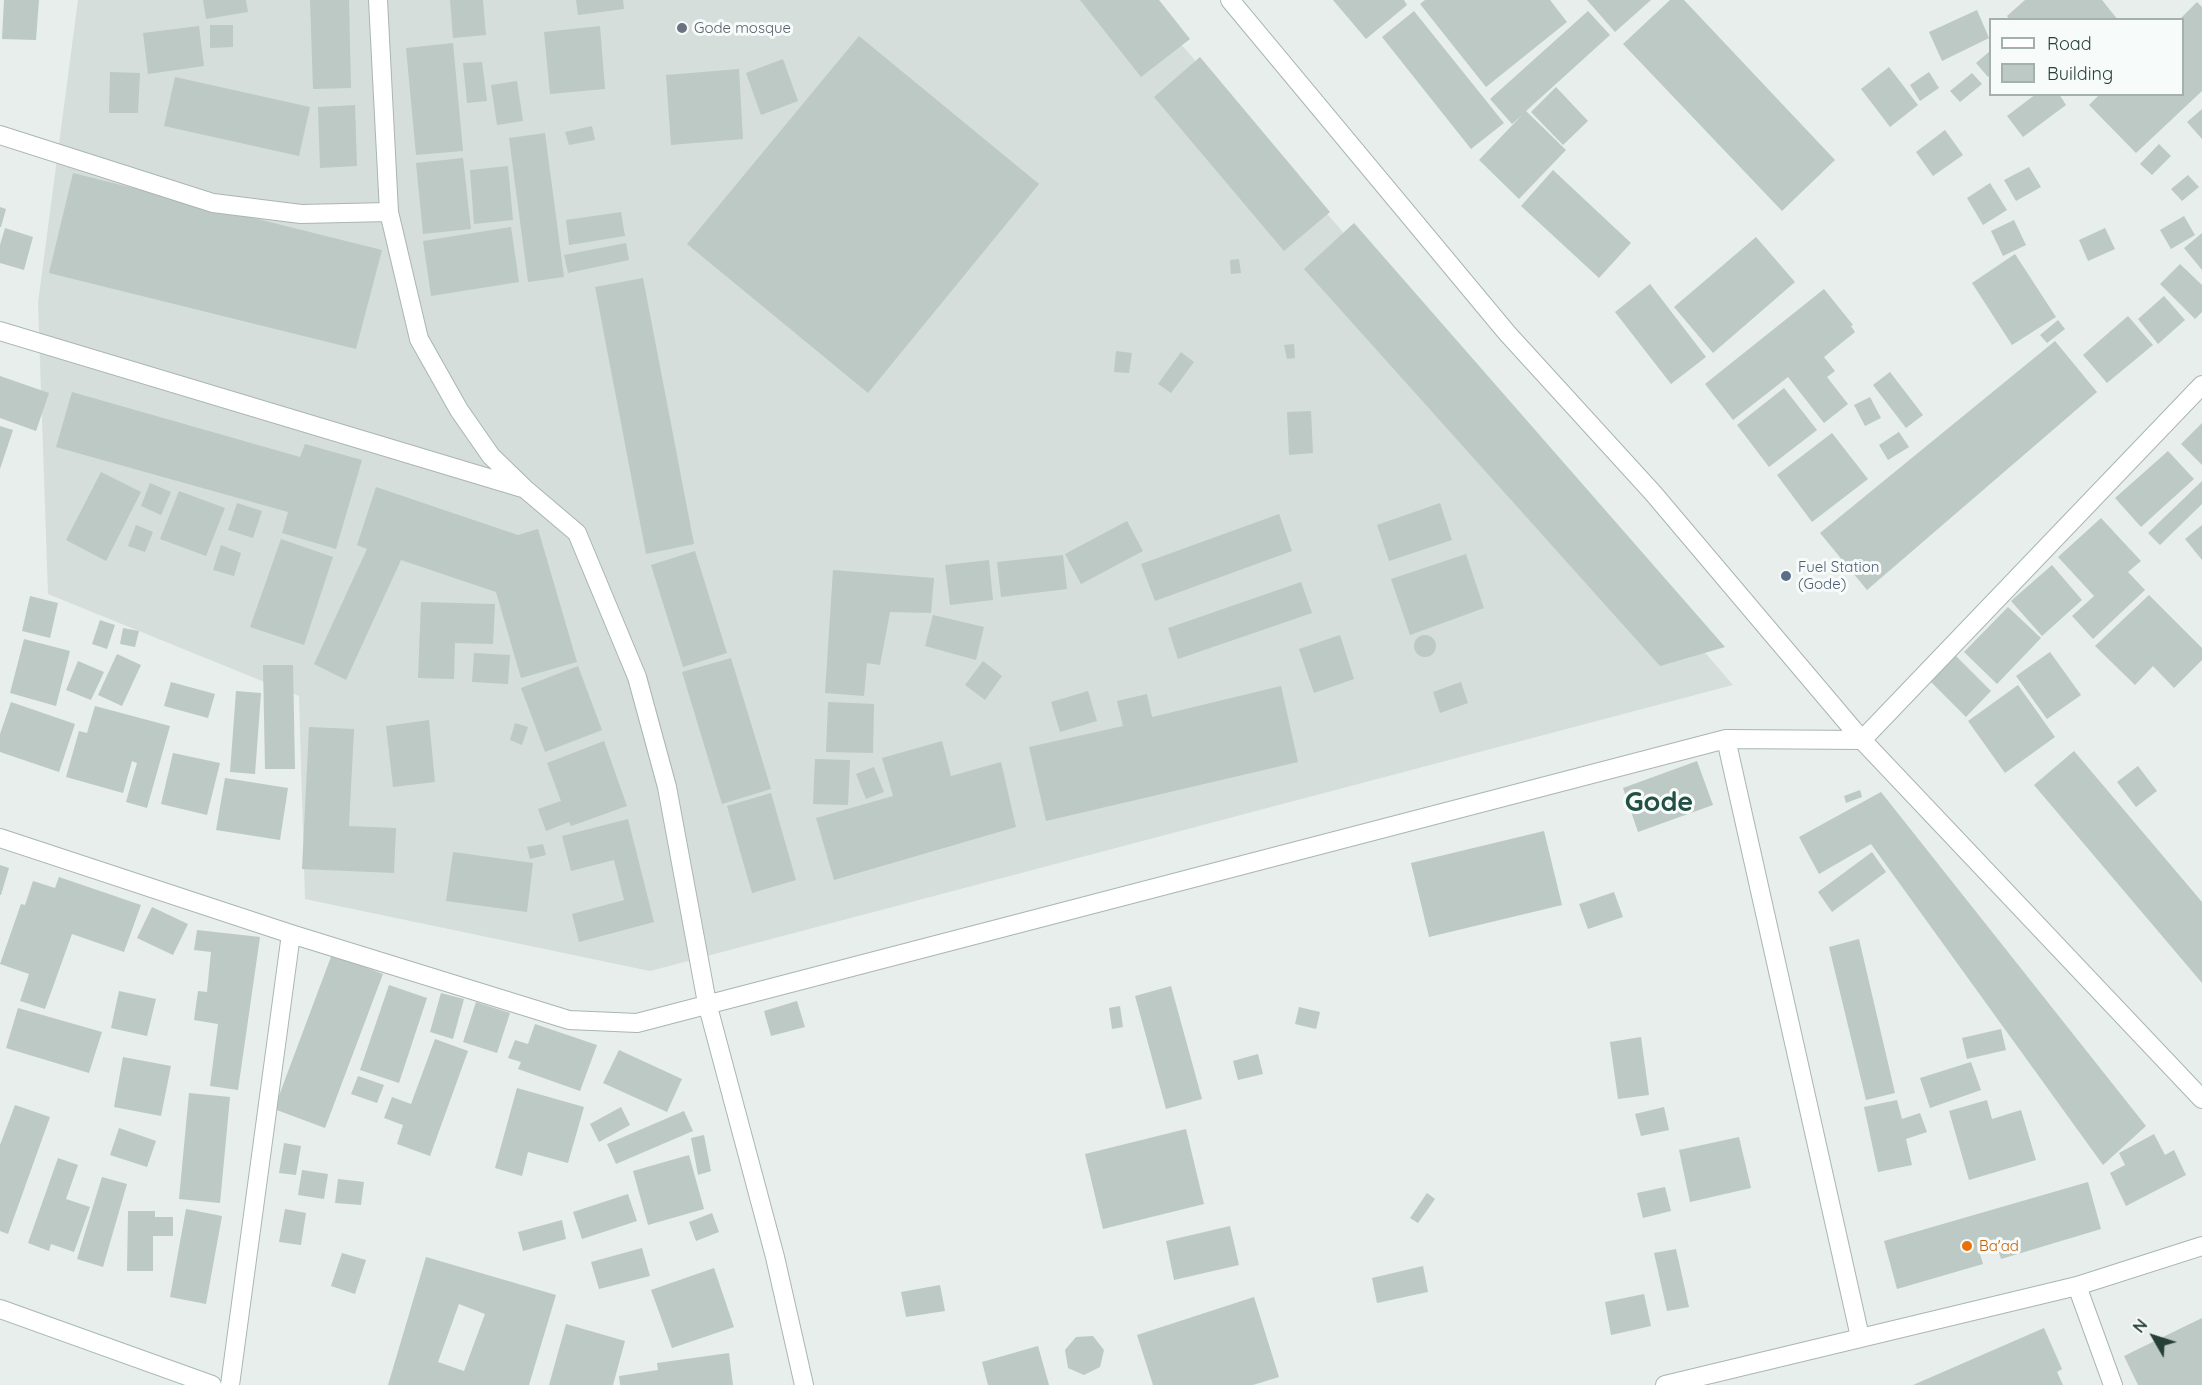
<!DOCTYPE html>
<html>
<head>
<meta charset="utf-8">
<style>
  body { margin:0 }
  #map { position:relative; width:2202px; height:1385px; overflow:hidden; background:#e7eeeb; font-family:Quicksand,sans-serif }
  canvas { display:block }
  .legend { position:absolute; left:1989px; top:18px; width:195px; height:78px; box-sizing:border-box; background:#f7fbf9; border:2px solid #a3b0ac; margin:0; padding:8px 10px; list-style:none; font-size:18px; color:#263f39 }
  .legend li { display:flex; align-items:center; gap:12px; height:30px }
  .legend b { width:30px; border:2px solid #a3b0ac }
  .north { position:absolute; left:2124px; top:1307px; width:60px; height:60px; -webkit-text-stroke:4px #f7fbf9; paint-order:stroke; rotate:309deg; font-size:16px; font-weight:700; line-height:24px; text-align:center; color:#263f39 }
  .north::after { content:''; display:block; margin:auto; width:21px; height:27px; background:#263f39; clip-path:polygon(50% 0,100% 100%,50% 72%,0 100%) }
</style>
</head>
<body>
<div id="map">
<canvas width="2202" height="1385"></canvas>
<ul class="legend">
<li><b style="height:8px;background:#fff"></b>Road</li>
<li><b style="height:16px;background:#bcc9c4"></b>Building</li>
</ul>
<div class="north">N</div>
</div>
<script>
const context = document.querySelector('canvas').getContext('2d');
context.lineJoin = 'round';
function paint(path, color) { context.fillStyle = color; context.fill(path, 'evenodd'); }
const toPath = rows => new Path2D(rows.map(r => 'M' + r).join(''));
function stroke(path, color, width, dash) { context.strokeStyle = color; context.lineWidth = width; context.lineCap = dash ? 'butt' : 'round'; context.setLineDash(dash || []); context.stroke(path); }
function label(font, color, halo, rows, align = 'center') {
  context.font = font + ' Quicksand,sans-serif'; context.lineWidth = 6; context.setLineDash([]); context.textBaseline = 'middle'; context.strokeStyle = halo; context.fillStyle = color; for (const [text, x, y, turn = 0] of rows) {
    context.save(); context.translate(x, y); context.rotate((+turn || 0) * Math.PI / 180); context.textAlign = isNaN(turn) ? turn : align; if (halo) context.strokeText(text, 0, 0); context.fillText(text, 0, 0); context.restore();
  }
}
paint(toPath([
  [78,0,1143,0,1733,685,650,971,305,899,299,696,48,594,38,303]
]), '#d5deda');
paint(toPath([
  [4,0,39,0,36,40,2,39],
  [203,0,246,0,248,12,206,19],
  [310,0,349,0,351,88,313,89],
  [450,0,483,0,486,35,453,38],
  [576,0,623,0,624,9,578,15],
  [1080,0,1159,0,1190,39,1141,77],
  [1333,0,1404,0,1407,5,1366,39],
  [1425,0,1550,0,1567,22,1486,87,1420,4],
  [1587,0,1651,0,1615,32],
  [1670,0,1684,0,1835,160,1782,211,1623,44],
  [2025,0,2102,0,2118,20,2010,20,2007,16],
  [2197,2,2202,7,2202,91,2136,153,2089,105,2100,94,2182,94,2182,20,2179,20],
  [1977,10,1989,38,1942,61,1929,32],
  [1414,11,1504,123,1471,149,1382,37],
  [1588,11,1610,35,1526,111,1566,150,1519,199,1479,160,1522,115,1512,124,1490,99],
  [210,25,233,25,233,47,210,48],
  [199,26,204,66,148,74,143,33],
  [600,26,605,89,550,94,544,32],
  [859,36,1039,184,868,393,687,244],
  [453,43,463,151,416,155,406,48],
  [1990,51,1990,75,1988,77,1976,63],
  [1200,57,1330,212,1284,251,1154,97],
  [783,59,798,101,761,115,746,73],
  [482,62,487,101,467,103,463,63],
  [1889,67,1918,105,1890,127,1861,89],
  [739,69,743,139,671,145,666,75],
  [110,72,140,73,138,113,109,113],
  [1929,72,1939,88,1920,101,1910,85],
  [1972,73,1982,84,1960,102,1950,91],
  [175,77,310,107,299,156,164,126],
  [517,81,523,121,497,125,491,85],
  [1556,87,1588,121,1563,145,1531,112],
  [2036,94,2059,94,2066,105,2023,137,2007,116],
  [355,105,357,166,320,168,318,107],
  [2202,109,2202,139,2187,122],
  [592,126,595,140,569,145,565,132],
  [1945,130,1963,155,1933,176,1916,152],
  [545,133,564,277,528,282,509,138],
  [2159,144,2171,156,2152,175,2140,164],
  [463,158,471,229,423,234,416,163],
  [508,166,513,220,474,224,470,170],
  [2029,167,2041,187,2016,201,2004,180],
  [1553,170,1631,243,1599,278,1521,206],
  [73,173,382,250,356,349,49,273],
  [2188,175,2199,187,2182,201,2171,189],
  [1990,183,2007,210,1983,225,1967,198],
  [0,207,6,209,1,227,0,227],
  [621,212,625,236,569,245,566,220],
  [2184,216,2195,235,2171,249,2160,230],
  [2014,220,2026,245,2003,256,1991,231],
  [1354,223,1725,647,1660,666,1304,269],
  [511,227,519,282,431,296,423,241],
  [5,228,33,237,24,270,0,263,0,245],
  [2105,228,2115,249,2088,261,2079,240],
  [2202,233,2202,270,2184,248],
  [1756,237,1795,282,1713,353,1674,307],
  [626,243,629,260,568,273,564,255],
  [2015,254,2056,317,2012,345,1972,283],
  [1239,259,1241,273,1231,274,1230,260],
  [2180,264,2202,285,2202,312,2195,319,2160,284],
  [643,278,694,544,646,554,595,287],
  [1650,284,1706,357,1671,384,1615,312],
  [1824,289,1853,325,1851,326,1855,332,1824,357,1835,371,1827,377,1848,404,1824,423,1788,377,1733,420,1705,384],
  [2164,296,2185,320,2158,344,2138,319],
  [2128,316,2153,345,2107,383,2083,355],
  [2058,320,2065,329,2047,343,2040,335],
  [2055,341,2097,392,1867,590,1820,533],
  [1294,344,1295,358,1287,359,1284,345],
  [1116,351,1132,353,1129,373,1114,372],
  [1181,352,1194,362,1171,393,1158,384],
  [1890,372,1923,415,1906,428,1873,385],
  [0,376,49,393,36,431,0,418],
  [1784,388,1817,430,1769,467,1737,425],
  [72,392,300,457,305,444,362,460,336,549,282,533,288,512,56,447],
  [1870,397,1881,418,1865,426,1854,405],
  [1311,411,1313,453,1289,455,1287,412],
  [2202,423,2202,465,2181,444],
  [0,426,13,430,0,469],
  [1899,432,1909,447,1888,460,1879,445],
  [1832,433,1868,479,1812,522,1777,475],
  [2168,451,2194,479,2141,527,2115,498],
  [101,472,141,492,106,561,66,540],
  [2202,481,2202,504,2160,545,2148,533],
  [150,483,171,492,161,515,141,506],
  [376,487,518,535,538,529,577,662,521,678,496,592,401,560,346,680,314,664,367,549,357,545],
  [179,491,225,508,206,556,160,539],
  [237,503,262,511,253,538,228,530],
  [1440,503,1452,540,1389,561,1377,525],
  [1279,514,1292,551,1155,601,1141,564],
  [2101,518,2141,561,2128,572,2145,590,2093,639,2072,616,2094,596,2058,557],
  [1127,521,1143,551,1081,584,1065,554],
  [136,525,153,532,145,552,128,546],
  [2202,525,2202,560,2185,539],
  [281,539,333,557,304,645,250,627],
  [221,545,241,553,234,576,213,570],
  [695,551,727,653,683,667,651,565],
  [1466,554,1484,608,1410,635,1391,579],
  [1063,555,1067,589,1001,597,997,562],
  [989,560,993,600,950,605,945,565],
  [2052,565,2082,600,2042,636,2011,601],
  [833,570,934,578,931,613,890,612,880,665,867,663,864,696,825,693],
  [1301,582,1312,613,1178,659,1168,628],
  [2149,595,2202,648,2202,660,2174,688,2153,666,2135,685,2095,646],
  [30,596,58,603,50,638,22,631],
  [421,602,495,604,493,644,455,643,454,679,418,678],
  [2008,607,2041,638,1997,684,1964,652],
  [933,615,984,627,976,660,925,646],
  [100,620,115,625,107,649,92,644],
  [123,628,139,631,135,647,120,644],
  '1414 646a11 11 0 1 1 22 0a11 11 0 1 1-22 0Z',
  [1340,635,1354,679,1314,693,1299,649],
  [24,639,70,651,56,706,10,693],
  [2050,652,2081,695,2047,719,2016,676],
  [474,653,510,655,508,684,472,682],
  [117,654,141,665,122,706,98,695],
  [1954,654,1991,691,1966,717,1929,680],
  [731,658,771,789,722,804,682,672],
  [78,661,104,672,91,700,66,690],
  [983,661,1002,676,985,700,965,685],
  [263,665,293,665,295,769,265,769],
  [578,666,602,730,545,752,521,688],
  [171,682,215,694,208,718,164,706],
  [1461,682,1468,703,1440,713,1433,692],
  [2018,685,2055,737,2005,773,1968,721],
  [1281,686,1298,762,1046,821,1029,747,1123,726,1117,701,1147,694,1152,717],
  [236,691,261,693,255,774,230,772],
  [1088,691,1097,721,1060,732,1051,702],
  [11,702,75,724,59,772,0,752,0,734],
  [828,702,874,704,873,753,826,752],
  [95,706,170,726,147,808,126,802,137,763,132,761,123,793,66,777,79,731,87,733],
  [429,720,435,782,393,787,386,726],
  [515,723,528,727,522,745,510,740],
  [309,727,354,729,349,826,396,828,394,873,302,869],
  [604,741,627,806,571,826,569,822,546,831,538,809,561,801,547,763],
  [942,741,951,776,1001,762,1016,827,834,880,816,818,893,796,882,758],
  [2074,751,2202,902,2202,983,2034,785],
  [173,753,220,763,207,815,161,804],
  [815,759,850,760,848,805,813,804],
  [1697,761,1713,805,1638,832,1623,788],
  [2138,766,2157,791,2136,807,2117,782],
  [874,767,884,792,866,799,856,774],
  [225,778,288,788,280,840,216,830],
  [1860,790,1862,797,1846,803,1844,796],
  [1881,792,2146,1126,2103,1165,1871,844,1819,874,1799,837],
  [771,793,796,880,752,893,727,806],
  [628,819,654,922,579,942,572,914,624,900,614,860,571,871,562,836],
  [1544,831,1562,905,1429,937,1411,863],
  [543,844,546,855,530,859,527,847],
  [453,852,533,863,527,912,446,901],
  [1872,852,1886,872,1832,912,1818,892],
  [0,865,9,868,1,895,0,895],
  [59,877,141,905,124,952,72,934,45,1009,20,1001,29,974,0,964,21,904,25,905,33,881,55,888],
  [1614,892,1623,917,1588,929,1579,904],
  [152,907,188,924,173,955,137,938],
  [197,930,260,937,238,1090,210,1086,218,1024,194,1020,198,991,207,992,211,952,194,950],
  [1859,939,1895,1093,1866,1100,1829,947],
  [332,954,383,974,325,1128,274,1109],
  [389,985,427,998,399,1083,360,1070],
  [1171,986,1202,1099,1166,1109,1135,996],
  [119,991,156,999,147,1036,111,1028],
  [441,993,464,999,453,1039,430,1032],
  [797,1001,805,1027,771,1036,764,1011],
  [476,1002,510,1013,497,1053,463,1042],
  [1120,1006,1123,1027,1112,1029,1109,1008],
  [1299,1007,1320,1012,1316,1029,1295,1024],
  [18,1008,102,1032,89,1073,6,1048],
  [535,1024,597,1045,580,1091,518,1069,521,1062,508,1058,515,1040,528,1044],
  [2001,1029,2006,1050,1967,1059,1962,1038],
  [1641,1037,1649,1095,1618,1099,1610,1042],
  [435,1039,468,1051,430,1156,397,1144,403,1125,384,1118,392,1097,411,1104],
  [619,1050,682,1079,667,1112,603,1083],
  [1258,1054,1263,1074,1238,1080,1233,1061],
  [123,1057,171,1066,161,1116,114,1107],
  [1971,1062,1981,1090,1930,1108,1920,1078],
  [358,1076,384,1085,377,1103,351,1094],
  [517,1088,584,1107,568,1163,528,1152,522,1176,495,1168],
  [189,1093,230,1097,220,1203,179,1199],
  [1897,1100,1902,1119,1920,1113,1927,1132,1906,1139,1912,1165,1878,1172,1864,1107],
  [1987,1100,1992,1119,2021,1110,2036,1160,1969,1180,1949,1111],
  [15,1105,50,1117,8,1234,0,1231,0,1145],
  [621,1107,630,1125,599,1142,590,1124],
  [1664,1107,1669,1130,1641,1136,1635,1114],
  [684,1111,693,1131,616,1164,607,1144],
  [119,1128,156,1141,147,1167,110,1155],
  [1186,1129,1204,1204,1103,1229,1085,1154],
  [2154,1134,2165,1155,2174,1150,2186,1175,2126,1206,2110,1173,2125,1165,2119,1153],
  [704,1135,711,1171,698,1175,691,1138],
  [1739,1137,1751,1188,1690,1202,1679,1150],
  [284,1143,301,1146,296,1175,279,1173],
  [689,1155,704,1209,648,1225,633,1171],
  [58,1158,78,1165,66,1199,90,1207,74,1252,51,1244,49,1251,28,1243],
  [302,1170,328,1174,324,1199,298,1195],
  [102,1177,127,1184,103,1267,77,1259],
  [338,1179,364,1182,361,1205,335,1203],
  [2088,1182,2101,1229,2001,1259,1995,1239,1977,1244,1983,1264,1897,1289,1884,1241],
  [1665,1187,1671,1211,1643,1218,1637,1193],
  [1427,1193,1435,1199,1418,1223,1410,1218],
  [628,1194,637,1221,582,1239,573,1212],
  [186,1209,222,1216,206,1304,170,1297],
  [285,1209,306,1213,301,1245,279,1242],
  [128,1211,155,1211,155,1217,173,1217,173,1236,153,1236,153,1271,127,1271],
  [712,1213,719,1232,696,1241,689,1222],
  [562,1220,566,1239,523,1251,518,1232],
  [1230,1226,1239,1265,1174,1280,1166,1241],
  [642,1248,650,1276,599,1289,591,1262],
  [1676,1249,1689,1307,1667,1311,1654,1253],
  [342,1253,366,1260,355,1294,331,1286],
  [426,1257,556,1295,529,1385,388,1385],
  [459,1304,485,1314,464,1371,438,1362],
  [1423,1266,1428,1292,1377,1303,1372,1278],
  [714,1268,734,1327,672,1348,651,1290],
  [940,1285,945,1311,906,1317,901,1292],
  [1644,1294,1651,1326,1611,1335,1605,1302],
  [1254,1297,1279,1377,1253,1385,1153,1385,1137,1335],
  [2202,1318,2202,1385,2138,1385,2124,1356],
  [566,1324,625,1341,613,1385,549,1385],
  [2044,1328,2062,1369,2057,1372,2063,1385,1913,1385],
  [1093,1336,1104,1350,1100,1367,1084,1375,1068,1368,1065,1350,1076,1337],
  [1038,1346,1049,1385,988,1385,982,1362],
  [729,1353,733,1385,620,1385,619,1376,658,1370,657,1363]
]), '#bcc9c4');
const street = toPath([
  [378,0,389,212,419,339,459,410,491,456,524,488,577,533,637,677,667,787,707,1003,775,1257,804,1385],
  [1230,0,1507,333,1653,493,1862,740,2202,1099],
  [0,135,213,203,301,214,389,212],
  [0,331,522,488],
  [1726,739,1860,1337],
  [0,838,291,934,569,1020,637,1023,1726,739,1862,740,2202,385],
  [2077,1286,2113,1385],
  [230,1385,291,934],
  [1665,1385,2077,1286,2202,1246]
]);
const secondary = toPath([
  [0,1309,212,1385]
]);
stroke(street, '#a9b6b2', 20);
stroke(secondary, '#a6b9b2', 20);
stroke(street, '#fff', 18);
stroke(secondary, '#fff', 18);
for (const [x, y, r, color] of [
  [682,28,6,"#6b7280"],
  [1786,576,6,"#5c6f8a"],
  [1967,1246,6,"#e8710a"]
]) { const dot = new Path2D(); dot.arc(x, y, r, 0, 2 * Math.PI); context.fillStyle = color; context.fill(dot); stroke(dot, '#f7fbf9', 2); }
label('15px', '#5b616d', '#f7fbf9', [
  ["Gode mosque",694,28]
], 'left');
label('15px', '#4e5e75', '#f7fbf9', [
  ["Fuel Station",1798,567],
  ["(Gode)",1798,584]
], 'left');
label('15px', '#c56008', '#f7fbf9', [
  ["Ba'ad",1979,1246]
], 'left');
label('bold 27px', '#235045', '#f7fbf9', [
  ["Gode",1659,803]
]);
</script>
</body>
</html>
